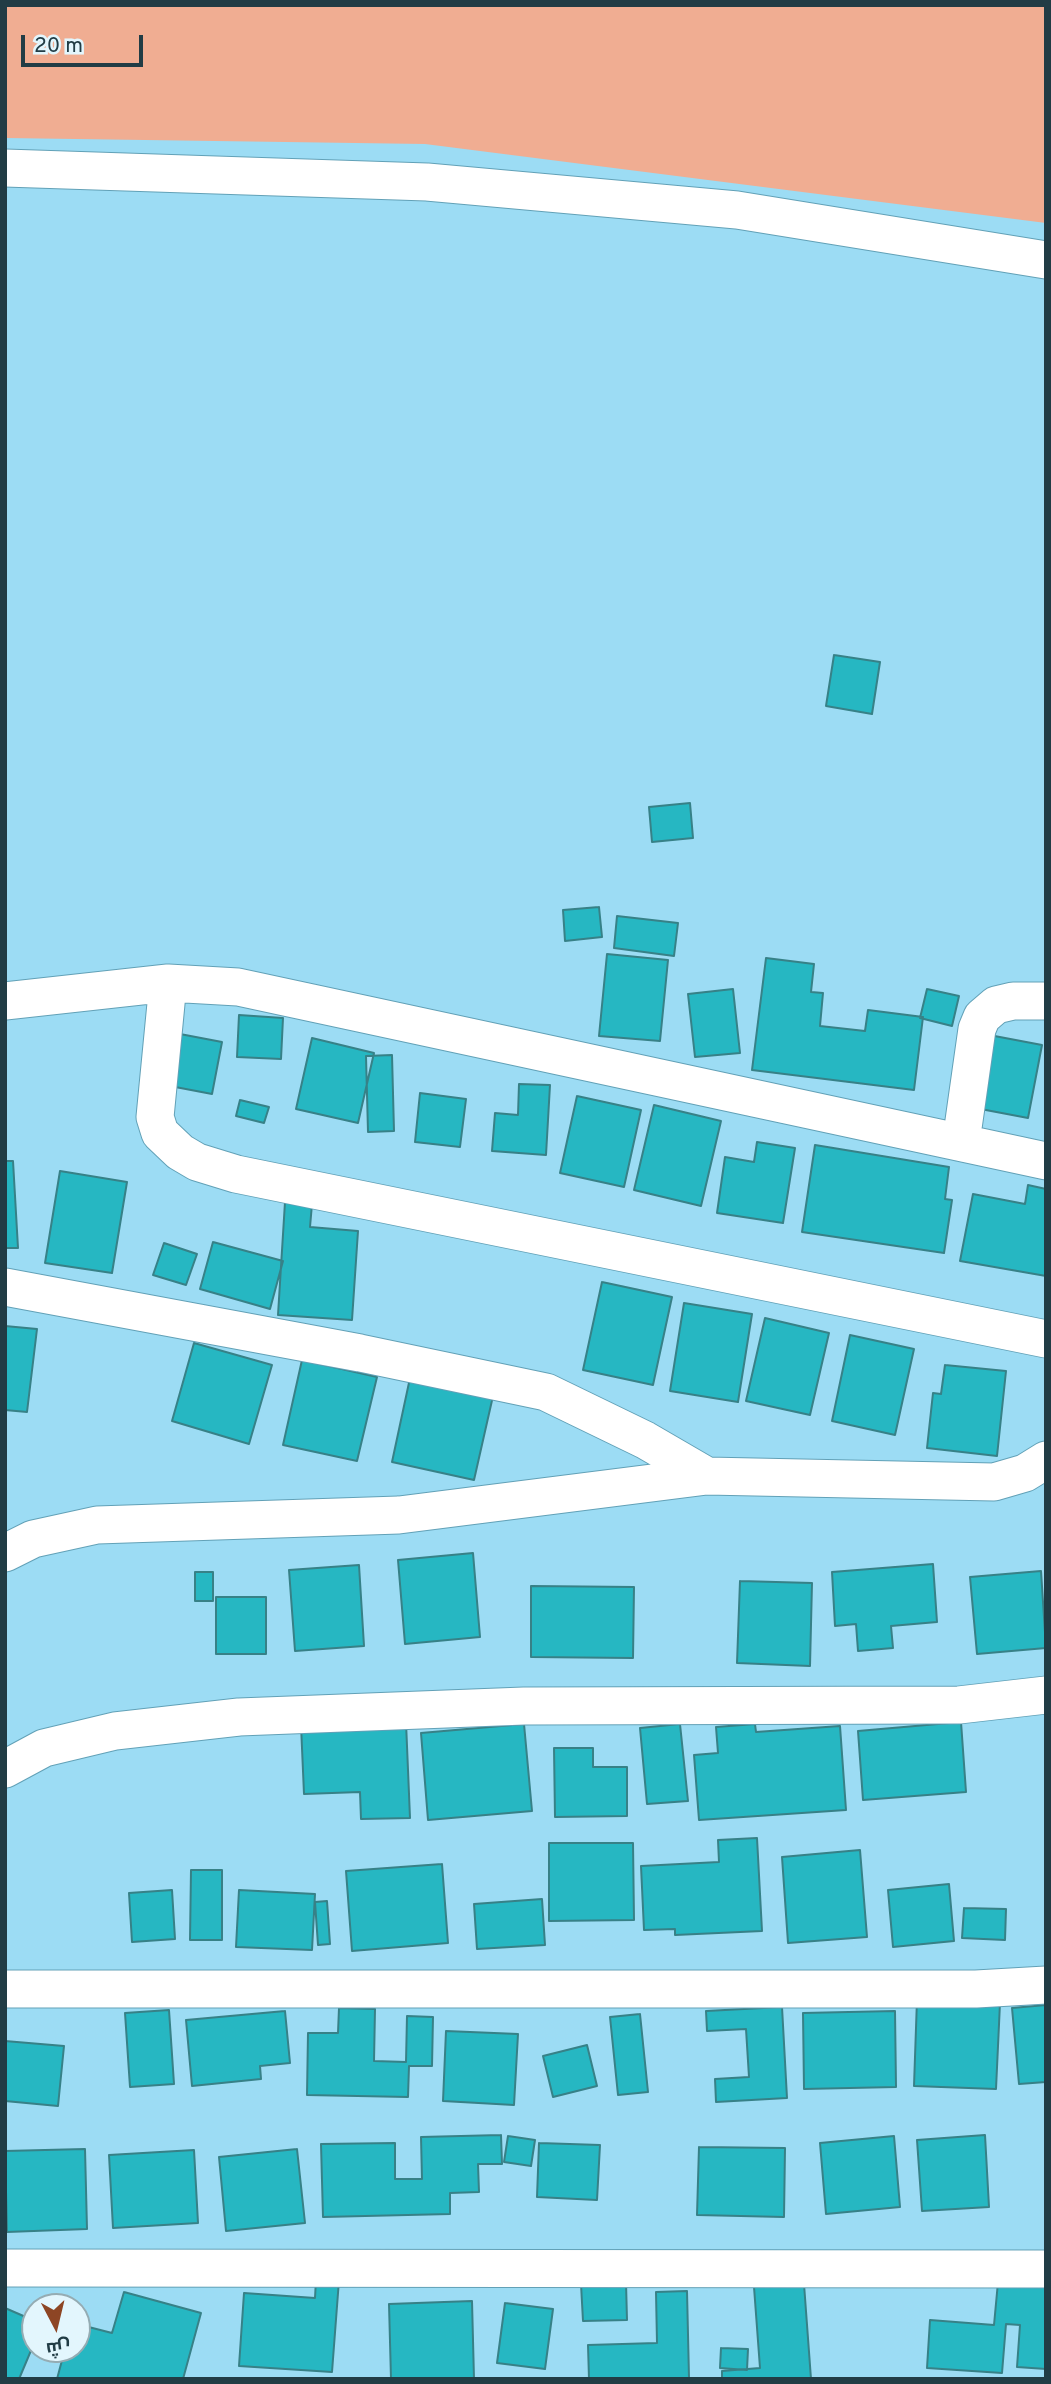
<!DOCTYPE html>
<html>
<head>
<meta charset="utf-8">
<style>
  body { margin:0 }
  #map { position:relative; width:1051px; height:2384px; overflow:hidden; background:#9cdcf4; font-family:Overpass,Cairo,sans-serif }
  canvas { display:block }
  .frame { position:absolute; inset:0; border:7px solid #213c45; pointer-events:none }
  .north { position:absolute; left:21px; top:2293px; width:70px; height:70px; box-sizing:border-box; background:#e3f6fd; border:2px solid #95acb3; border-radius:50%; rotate:173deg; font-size:19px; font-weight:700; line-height:28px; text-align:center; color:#213c45 }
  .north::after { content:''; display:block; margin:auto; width:24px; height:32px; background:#8d4524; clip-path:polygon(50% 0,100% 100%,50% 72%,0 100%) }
  .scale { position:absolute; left:21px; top:35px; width:122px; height:32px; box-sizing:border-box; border:4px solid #213c45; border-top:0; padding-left:9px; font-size:21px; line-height:24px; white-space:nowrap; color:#213c45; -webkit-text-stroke:5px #e3f6fd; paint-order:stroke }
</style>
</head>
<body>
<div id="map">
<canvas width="1051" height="2384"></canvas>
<div class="frame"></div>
<div class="north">ش</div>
<div class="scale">20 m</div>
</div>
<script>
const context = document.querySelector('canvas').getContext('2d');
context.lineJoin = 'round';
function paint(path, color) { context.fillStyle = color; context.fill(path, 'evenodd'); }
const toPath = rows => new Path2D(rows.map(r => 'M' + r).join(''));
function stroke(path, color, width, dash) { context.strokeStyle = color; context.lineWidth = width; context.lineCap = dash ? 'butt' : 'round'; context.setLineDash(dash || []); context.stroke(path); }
paint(toPath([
  [5,5,1046,5,1046,223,425,144,5,138]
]), '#f0ad92');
const building = toPath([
  [834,655,880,662,872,714,826,706,834,655],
  [690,803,693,838,652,842,649,807,690,803],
  [599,907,602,937,565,941,563,910,599,907],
  [617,916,678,923,674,956,614,948,617,916],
  [607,954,668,960,660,1041,599,1036,607,954],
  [766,958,814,964,811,992,823,993,820,1026,865,1031,868,1010,923,1017,914,1090,752,1070,766,958],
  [733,989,740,1053,695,1057,688,994,733,989],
  [927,989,959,996,952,1026,920,1018,927,989],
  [239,1015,283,1018,281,1059,237,1057,239,1015],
  [159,1030,222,1042,212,1094,149,1082,159,1030],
  [984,1034,1042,1045,1028,1118,970,1107,984,1034],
  [312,1038,374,1053,358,1123,296,1109,312,1038],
  [392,1055,394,1131,368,1132,366,1056,392,1055],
  [519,1084,550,1085,546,1155,492,1151,495,1113,518,1115,519,1084],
  [420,1093,466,1099,460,1147,415,1142,420,1093],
  [577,1096,641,1110,624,1187,560,1173,577,1096],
  [240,1100,269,1107,264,1123,236,1116,240,1100],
  [654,1105,721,1121,701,1206,634,1190,654,1105],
  [757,1142,795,1148,783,1223,717,1213,725,1157,754,1162,757,1142],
  [815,1145,949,1167,945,1199,952,1200,944,1253,802,1232,815,1145],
  [5,1161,13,1161,18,1248,5,1248,5,1161],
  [60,1171,127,1182,112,1273,45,1263,60,1171],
  [1028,1185,1046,1189,1046,1276,960,1261,973,1194,1025,1204,1028,1185],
  [285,1202,312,1204,310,1227,358,1231,352,1320,278,1315,285,1202],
  [213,1242,283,1261,270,1309,200,1289,213,1242],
  [164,1243,197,1254,186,1285,153,1275,164,1243],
  [602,1282,672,1297,653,1385,583,1370,602,1282],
  [684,1303,752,1314,738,1402,670,1391,684,1303],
  [765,1318,829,1333,810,1415,746,1401,765,1318],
  [5,1326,37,1329,27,1412,5,1410,5,1326],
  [850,1335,914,1349,895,1435,832,1421,850,1335],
  [194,1343,272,1365,249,1444,172,1421,194,1343],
  [302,1360,377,1377,357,1461,283,1445,302,1360],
  [945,1365,1006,1371,997,1456,927,1448,933,1393,941,1394,945,1365],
  [410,1378,493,1396,474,1480,392,1462,410,1378],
  [473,1553,480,1637,405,1644,398,1560,473,1553],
  [933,1564,937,1622,891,1626,893,1648,858,1651,856,1624,835,1626,832,1572,933,1564],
  [359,1565,364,1646,295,1651,289,1570,359,1565],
  [1041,1571,1046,1648,977,1654,970,1577,1041,1571],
  [195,1572,213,1572,213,1601,195,1601,195,1572],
  [740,1581,812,1583,810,1666,737,1663,740,1581],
  [531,1586,634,1587,633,1658,531,1657,531,1586],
  [216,1597,266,1597,266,1654,216,1654,216,1597],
  [406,1722,410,1818,361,1819,360,1792,304,1794,301,1725,406,1722],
  [961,1722,966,1792,863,1800,858,1731,961,1722],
  [524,1724,532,1811,428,1820,421,1733,524,1724],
  [680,1724,688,1801,647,1804,640,1728,680,1724],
  [755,1724,756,1732,840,1726,846,1810,699,1820,694,1755,718,1753,716,1727,755,1724],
  [554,1748,593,1748,593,1767,627,1767,627,1816,555,1817,554,1748],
  [757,1838,762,1931,675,1935,675,1929,644,1930,641,1866,719,1862,718,1840,757,1838],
  [549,1843,633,1843,634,1920,549,1921,549,1843],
  [860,1850,867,1937,788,1943,782,1857,860,1850],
  [442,1864,448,1943,352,1951,346,1871,442,1864],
  [191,1870,222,1870,222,1940,190,1940,191,1870],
  [949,1884,954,1941,893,1947,888,1890,949,1884],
  [172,1890,175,1939,132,1942,129,1893,172,1890],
  [239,1890,315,1894,312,1950,236,1947,239,1890],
  [542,1899,545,1945,477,1949,474,1904,542,1899],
  [327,1901,330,1944,318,1945,315,1902,327,1901],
  [964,1908,1006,1909,1005,1940,962,1938,964,1908],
  [917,1999,1000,2003,996,2089,914,2086,917,1999],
  [1046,2005,1046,2082,1019,2084,1012,2008,1046,2005],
  [782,2007,787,2098,716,2102,715,2079,749,2077,746,2029,707,2031,706,2011,782,2007],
  [339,2008,375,2009,374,2061,406,2062,407,2016,433,2017,432,2066,409,2066,408,2097,307,2095,308,2033,338,2033,339,2008],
  [169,2010,174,2084,130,2087,125,2013,169,2010],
  [285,2011,290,2063,260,2066,261,2079,192,2086,186,2020,285,2011],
  [895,2011,896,2087,804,2089,803,2013,895,2011],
  [640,2014,648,2092,618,2095,610,2017,640,2014],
  [446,2031,518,2034,514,2105,443,2101,446,2031],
  [5,2041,64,2046,58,2106,5,2101,5,2041],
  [587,2045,597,2086,553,2097,543,2056,587,2045],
  [501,2135,502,2164,478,2164,479,2192,450,2193,450,2214,323,2217,321,2144,395,2143,395,2179,422,2179,421,2137,501,2135],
  [985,2135,989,2207,922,2211,917,2140,985,2135],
  [508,2136,535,2140,531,2166,504,2162,508,2136],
  [894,2136,900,2207,826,2214,820,2143,894,2136],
  [539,2143,600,2145,597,2200,537,2197,539,2143],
  [699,2147,785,2148,784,2217,697,2215,699,2147],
  [85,2149,87,2229,7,2232,5,2151,85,2149],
  [297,2149,305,2223,226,2231,219,2157,297,2149],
  [194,2150,198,2223,113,2228,109,2155,194,2150],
  [316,2279,339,2280,332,2372,239,2366,244,2293,315,2298,316,2279],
  [626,2282,627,2320,583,2321,581,2284,626,2282],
  [998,2282,1046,2286,1046,2369,1017,2367,1020,2325,1006,2324,1002,2373,927,2368,930,2320,994,2325,998,2282],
  [804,2284,811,2379,722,2379,722,2371,760,2368,754,2287,804,2284],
  [687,2291,689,2378,589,2379,588,2345,657,2343,656,2292,687,2291],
  [124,2292,201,2313,183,2379,57,2379,65,2349,77,2349,77,2324,112,2333,124,2292],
  [472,2301,474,2379,391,2379,389,2304,472,2301],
  [505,2303,553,2309,545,2369,497,2363,505,2303],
  [5,2308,35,2321,35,2341,19,2379,5,2378,5,2308],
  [721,2348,748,2349,747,2370,720,2368,721,2348]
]);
paint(building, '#26b7c2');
stroke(building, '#378187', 2);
const minor = toPath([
  [5,168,427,182,737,210,1046,260],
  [5,1001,168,983],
  [961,1142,977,1029,982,1017,996,1005,1013,1001,1046,1001],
  [1046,1161,238,987,168,983,155,1117,160,1133,180,1152,197,1162,236,1174,1046,1339],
  [5,1287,360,1353,546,1392,645,1440,707,1476],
  [5,1553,33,1539,97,1525,399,1515,707,1476,994,1482,1025,1473,1046,1460],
  [5,1769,44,1748,115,1731,239,1717,524,1706,959,1705,1046,1695],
  [5,1989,976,1989,1046,1985],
  [5,2268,1046,2269]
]);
stroke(minor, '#62a1b7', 39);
stroke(minor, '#fff', 37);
</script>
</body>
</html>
